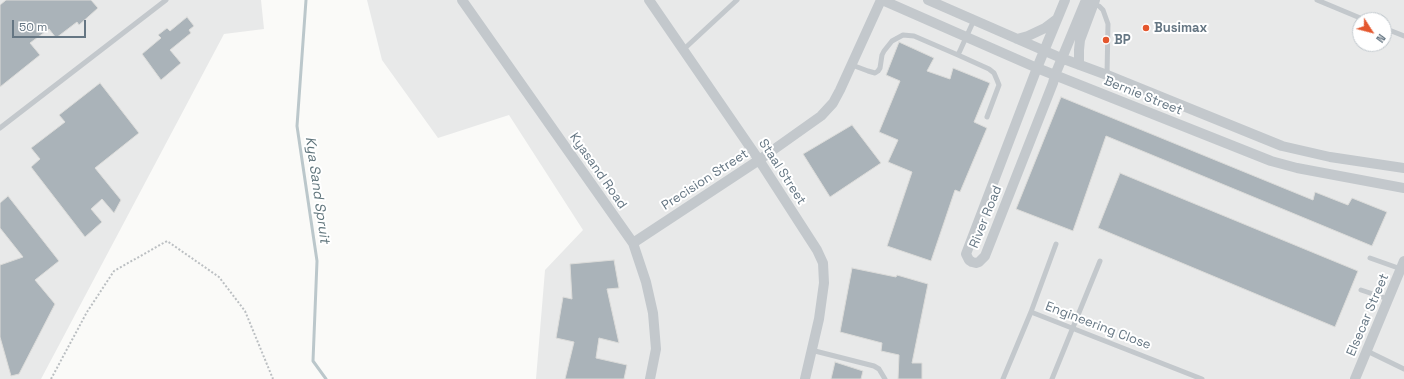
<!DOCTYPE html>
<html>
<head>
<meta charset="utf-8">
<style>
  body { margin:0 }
  #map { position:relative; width:1404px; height:379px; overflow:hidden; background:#fafaf8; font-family:"Space Grotesk",sans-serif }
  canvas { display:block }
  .north { position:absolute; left:1352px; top:12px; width:40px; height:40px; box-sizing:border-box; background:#fff; border:1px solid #c1c8cd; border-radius:50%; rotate:126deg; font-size:11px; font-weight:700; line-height:16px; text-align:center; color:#657683 }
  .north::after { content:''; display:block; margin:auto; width:14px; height:18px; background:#e4572e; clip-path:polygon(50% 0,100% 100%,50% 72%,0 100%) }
  .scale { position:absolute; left:12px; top:20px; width:74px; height:18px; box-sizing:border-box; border:2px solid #657683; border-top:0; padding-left:5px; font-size:12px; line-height:14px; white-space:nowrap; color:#657683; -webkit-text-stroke:3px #fff; paint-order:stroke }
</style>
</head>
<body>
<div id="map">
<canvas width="1404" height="379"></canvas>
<div class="north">N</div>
<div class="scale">50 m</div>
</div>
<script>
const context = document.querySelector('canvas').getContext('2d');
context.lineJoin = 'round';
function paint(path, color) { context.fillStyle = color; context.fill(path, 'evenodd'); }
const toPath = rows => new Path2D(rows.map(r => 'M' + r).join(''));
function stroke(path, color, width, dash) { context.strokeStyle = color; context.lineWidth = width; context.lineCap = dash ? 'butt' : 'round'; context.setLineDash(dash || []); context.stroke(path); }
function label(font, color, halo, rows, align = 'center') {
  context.font = font + ' "Space Grotesk",sans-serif'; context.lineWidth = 4; context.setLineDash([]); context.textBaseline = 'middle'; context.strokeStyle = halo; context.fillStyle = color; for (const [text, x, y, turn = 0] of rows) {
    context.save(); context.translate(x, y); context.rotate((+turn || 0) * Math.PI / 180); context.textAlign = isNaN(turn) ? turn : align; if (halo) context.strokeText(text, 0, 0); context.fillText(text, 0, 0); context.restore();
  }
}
paint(toPath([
  [0,0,261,0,264,29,224,34,41,379,0,379],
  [367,0,1404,0,1404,379,536,379,545,270,583,230,509,115,438,138,382,60],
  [1360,20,1384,20,1384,44,1360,44]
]), '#e8e9e9');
stroke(toPath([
  [306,0,297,126,317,261,313,361,326,379]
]), '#bbc7cb', 3);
const building = toPath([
  [6,0,91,0,98,8,79,25,77,22,56,38,49,29,30,43,40,55,0,87,0,5,6,0],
  [187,17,194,26,189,30,191,33,170,50,181,63,161,80,142,54,161,38,158,35,167,28,170,31,187,17],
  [899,42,934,58,927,71,950,79,953,68,990,83,974,122,987,128,960,192,955,190,931,261,887,246,912,172,888,162,898,140,879,132,900,81,886,75,899,42],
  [100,83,139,133,95,168,121,200,114,213,102,199,91,209,102,222,85,237,31,167,40,159,31,148,65,122,59,115,100,83],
  [1061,97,1313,200,1315,192,1348,205,1352,198,1387,212,1372,246,1106,136,1073,231,1016,209,1061,97],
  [852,125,881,163,830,197,803,154,852,125],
  [1120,173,1358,271,1335,327,1098,228,1120,173],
  [8,196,59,261,35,280,55,304,19,374,11,376,0,337,0,265,23,257,0,228,0,203,8,196],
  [614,260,619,288,607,289,619,343,599,338,596,358,627,365,624,379,565,379,574,342,556,338,563,297,572,299,570,264,614,260],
  [852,268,896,277,897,275,928,284,912,363,922,363,922,379,898,379,899,355,881,351,882,343,840,332,852,268],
  [835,362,863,371,861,379,831,379,835,362]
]);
paint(building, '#aab3b9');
stroke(building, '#dcdcda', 1);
stroke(toPath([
  [51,379,87,312,114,271,167,241,219,277,245,311,273,379]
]), '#bbbfc2', 2, [2, 2]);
stroke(toPath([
  [1317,0,1365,20],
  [1093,4,1099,6,1103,10,1108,24,1107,75],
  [974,20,958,55,989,69,994,73,997,80,999,85,987,117],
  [1384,28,1404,36],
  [683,50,737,0],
  [852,65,868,71,875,73,878,71,880,68,882,55,884,51,892,41,903,35,914,36,958,55],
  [0,128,166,0],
  [1370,258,1401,269],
  [1361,290,1388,299],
  [1031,312,1056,244],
  [811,350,874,366,879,369,885,379],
  [1367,351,1404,369],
  [1003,379,1031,312,1202,379],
  [1052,379,1100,261]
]), '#c3c8cc', 5);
stroke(toPath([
  [462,0,633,243,646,282,653,313,656,349,650,379],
  [649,0,759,160,817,250,823,263,824,283,819,319,805,379],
  [882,0,1037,68,1271,161,1297,168,1404,188],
  [928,0,1061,58,1107,75,1282,146,1330,157,1404,168],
  [1065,0,1037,68,966,254,969,260,972,262,976,263,979,262,985,256,1053,83,1055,75,1086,0],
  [1017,39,1028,36,1045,28,1057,19],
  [1079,65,1079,50,1080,40,1095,0],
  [633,243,759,160,821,116,833,103,840,90,881,0],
  [1355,379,1404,261]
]), '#c3c8cc', 10);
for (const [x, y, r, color] of [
  [1146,28,4,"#e4572e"],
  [1106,40,4,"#e4572e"]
]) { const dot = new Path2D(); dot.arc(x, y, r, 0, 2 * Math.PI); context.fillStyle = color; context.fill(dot); stroke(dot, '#fff', 1.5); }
label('bold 13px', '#657683', '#fff', [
  ["Busimax",1154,28],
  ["BP",1114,40]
], 'left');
label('13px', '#657683', '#fff', [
  ["Bernie Street",1143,96,22],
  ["Kyasand Road",598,171,55],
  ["Staal Street",782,172,57],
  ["Precision Street",705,180,-33],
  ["River Road",986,217,-68],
  ["Elsecar Street",1368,315,-67],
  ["Engineering Close",1098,326,21]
]);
label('italic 14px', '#60757c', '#fff', [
  ["Kya Sand Spruit",317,190,82]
]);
</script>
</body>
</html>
